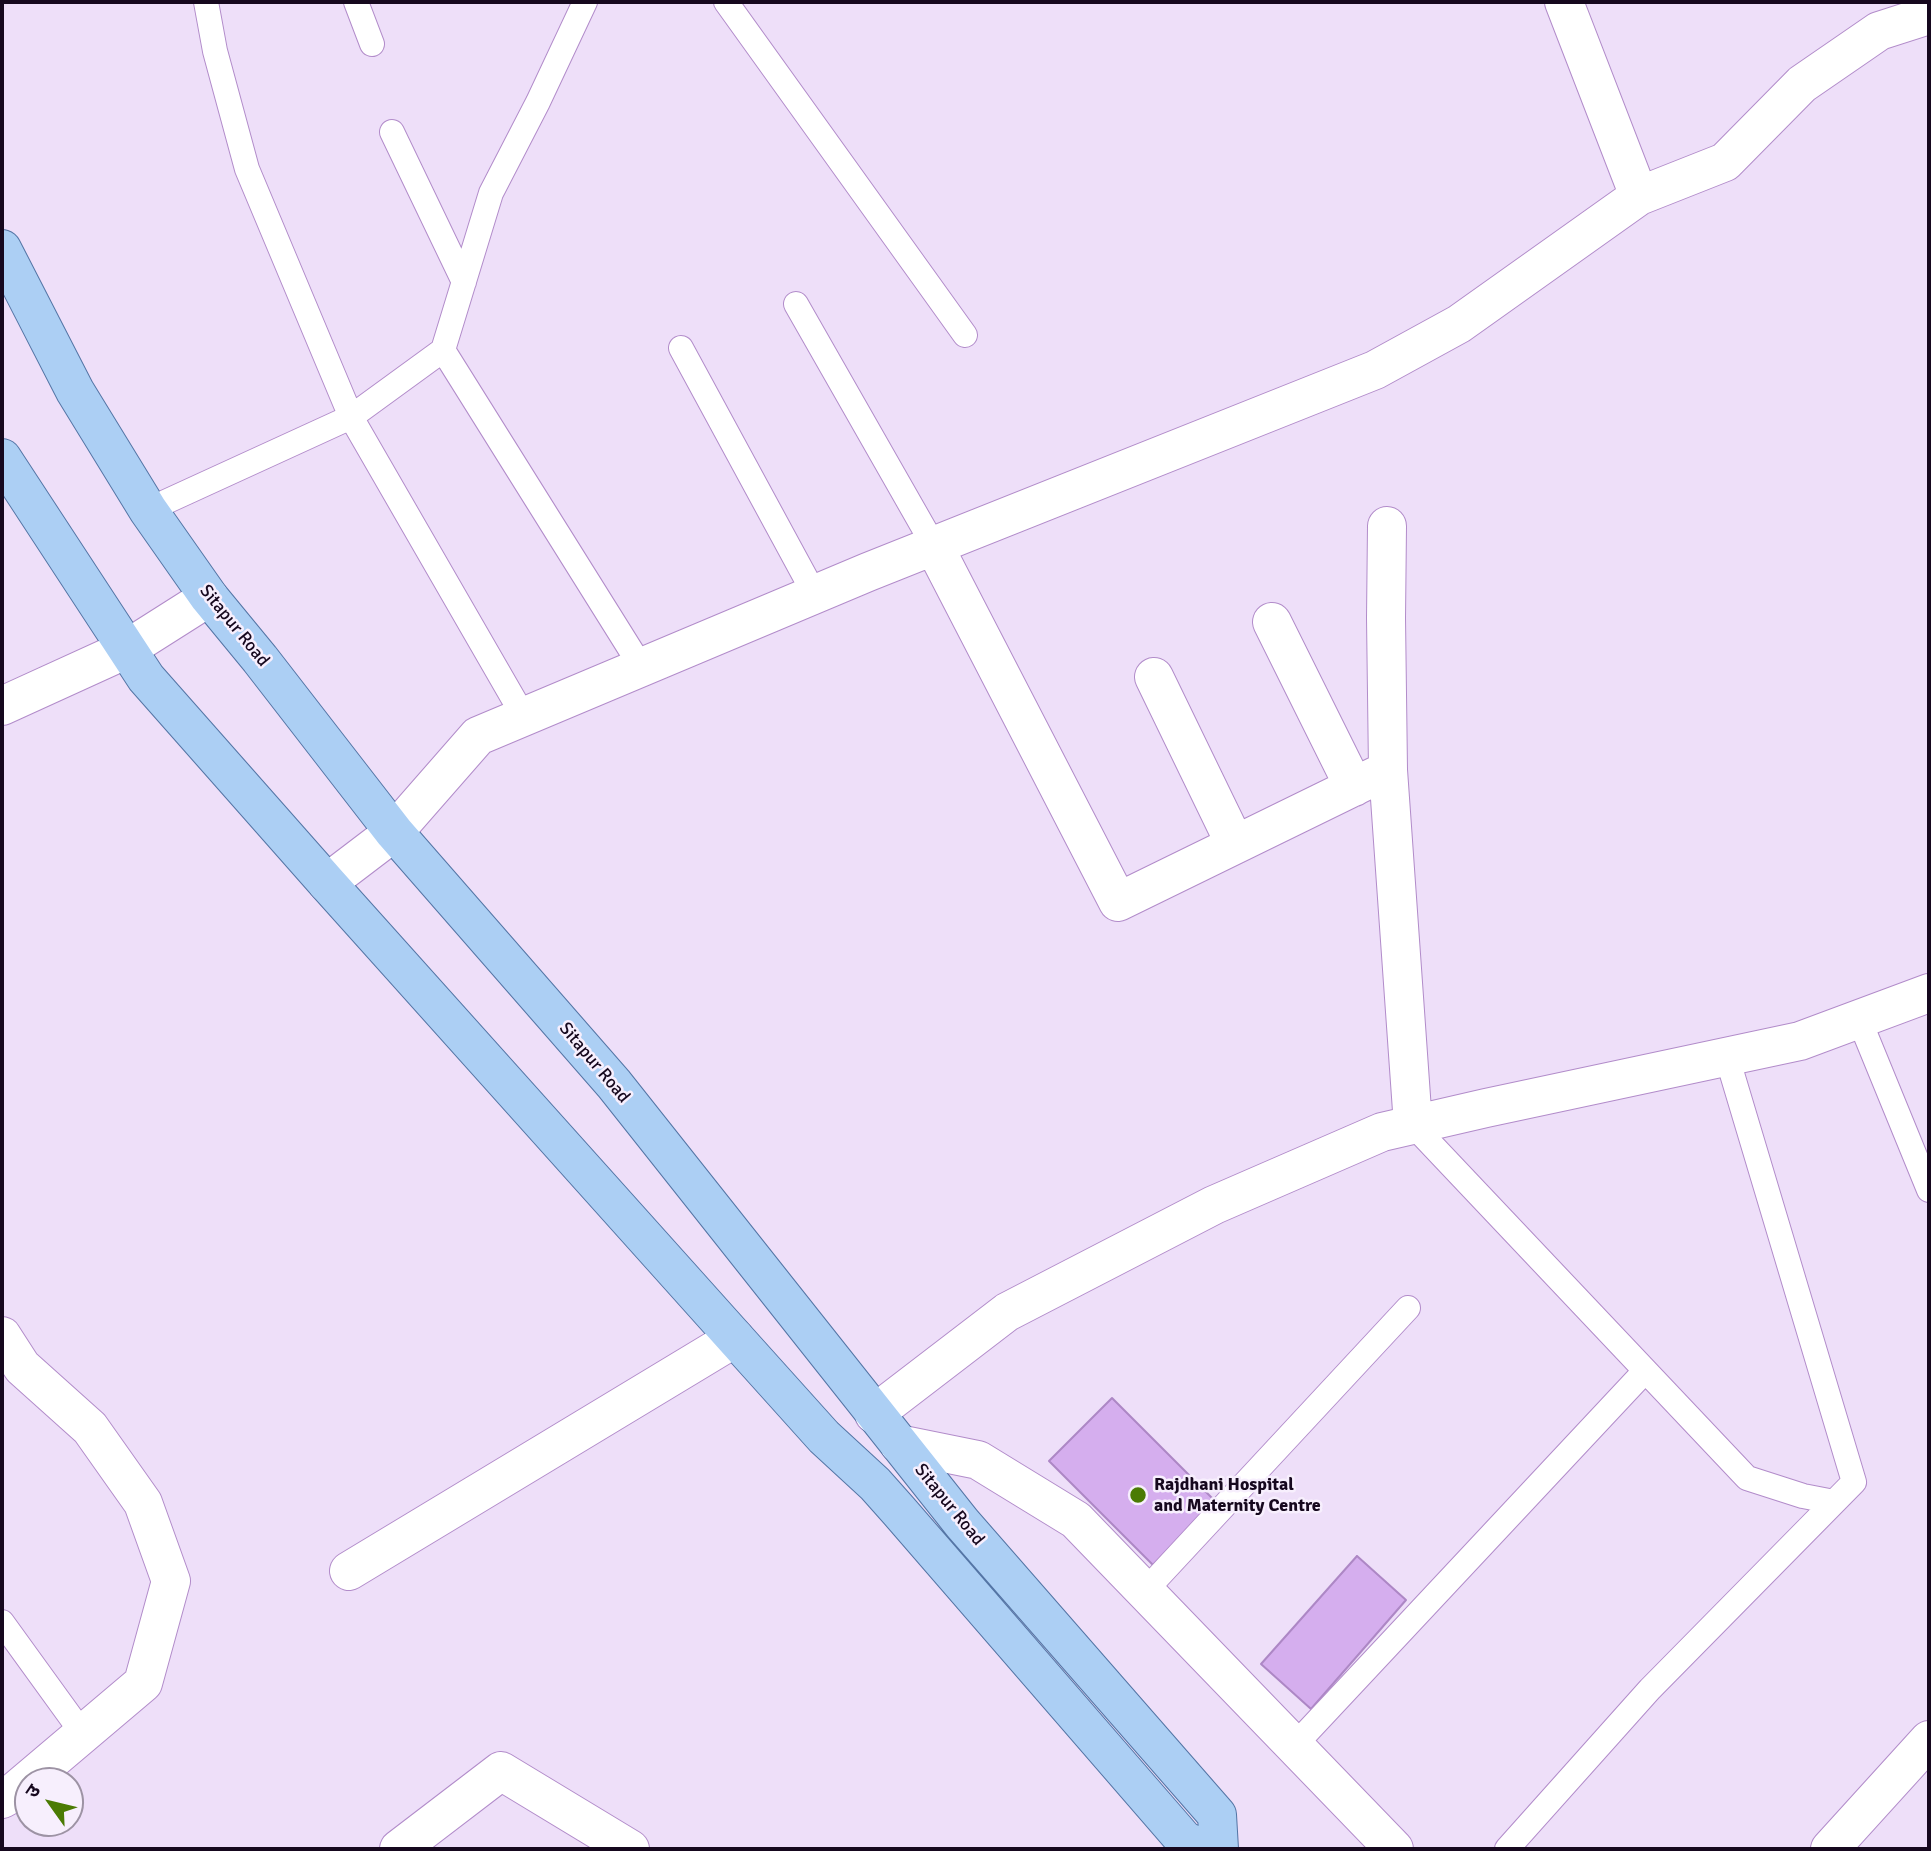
<!DOCTYPE html>
<html>
<head>
<meta charset="utf-8">
<style>
  body { margin:0 }
  #map { position:relative; width:1931px; height:1851px; overflow:hidden; background:#eedff9; font-family:Signika,"Noto Sans Devanagari",sans-serif }
  canvas { display:block }
  .frame { position:absolute; inset:0; border:4px solid #16081e; pointer-events:none }
  .north { position:absolute; left:14px; top:1767px; width:70px; height:70px; box-sizing:border-box; background:#f7effd; border:2px solid #9d93a4; border-radius:50%; rotate:304deg; font-size:19px; font-weight:700; line-height:28px; text-align:center; color:#16081e }
  .north::after { content:''; display:block; margin:auto; width:24px; height:32px; background:#4b7b04; clip-path:polygon(50% 0,100% 100%,50% 72%,0 100%) }
</style>
</head>
<body>
<div id="map">
<canvas width="1931" height="1851"></canvas>
<div class="frame"></div>
<div class="north">उ</div>
</div>
<script>
const context = document.querySelector('canvas').getContext('2d');
context.lineJoin = 'round';
function paint(path, color) { context.fillStyle = color; context.fill(path, 'evenodd'); }
const toPath = rows => new Path2D(rows.map(r => 'M' + r).join(''));
function stroke(path, color, width, dash) { context.strokeStyle = color; context.lineWidth = width; context.lineCap = dash ? 'butt' : 'round'; context.setLineDash(dash || []); context.stroke(path); }
function label(font, color, halo, rows, align = 'center') {
  context.font = font + ' Signika,sans-serif'; context.lineWidth = 5; context.setLineDash([]); context.textBaseline = 'middle'; context.strokeStyle = halo; context.fillStyle = color; for (const [text, x, y, turn = 0] of rows) {
    context.save(); context.translate(x, y); context.rotate((+turn || 0) * Math.PI / 180); context.textAlign = isNaN(turn) ? turn : align; if (halo) context.strokeText(text, 0, 0); context.fillText(text, 0, 0); context.restore();
  }
}
const building = toPath([
  [1112,1398,1216,1502,1153,1565,1049,1461,1112,1398],
  [1357,1556,1406,1600,1311,1709,1261,1664,1357,1556]
]);
paint(building, '#d5aeee');
stroke(building, '#ad87c5', 2);
const lane = toPath([
  [206,2,215,51,247,169,351,417,524,717],
  [356,2,372,44],
  [726,2,965,335],
  [392,132,464,282],
  [796,304,934,546],
  [681,348,815,595],
  [443,350,642,668],
  [148,510,351,417,443,350,491,193,538,102,585,2],
  [1859,1019,1929,1190],
  [1413,1125,1747,1478,1803,1496,1834,1502],
  [1145,1591,1408,1308],
  [2,1622,83,1734],
  [1294,1746,1645,1371],
  [1507,1849,1650,1689,1854,1482,1727,1057]
]);
const street = toPath([
  [1564,2,1639,196],
  [1387,526,1386,618,1388,770,1413,1125],
  [934,546,1118,902,1388,770],
  [1272,622,1354,787],
  [1154,677,1235,844],
  [2,706,127,649,209,597],
  [327,883,394,832,478,736,868,572,1375,370,1459,324,1639,196,1725,162,1802,84,1879,31,1929,15],
  [2,1336,22,1367,90,1428,143,1503,171,1581,143,1683,13,1793,2,1799],
  [874,1414,1007,1312,1214,1205,1382,1132,1486,1108,1800,1041,1929,993],
  [899,1444,978,1460,1076,1520,1394,1849],
  [349,1571,735,1338],
  [399,1849,501,1771,630,1849],
  [1830,1849,1929,1740]
]);
const primary = toPath([
  [2,249,75,391,148,510,209,597,260,659,394,832,614,1084,962,1523,1217,1815,1219,1849],
  [2,458,146,678,327,883,735,1338,824,1437,875,1484,899,1511,1185,1841,1205,1849]
]);
stroke(lane, '#b28cca', 26);
stroke(street, '#b28cca', 40);
stroke(primary, '#5475a5', 40);
stroke(lane, '#fff', 24);
stroke(street, '#fff', 38);
stroke(primary, '#accff4', 38);
for (const [x, y, r, color] of [
  [1138,1495,9,"#4b7b04"]
]) { const dot = new Path2D(); dot.arc(x, y, r, 0, 2 * Math.PI); context.fillStyle = color; context.fill(dot); stroke(dot, '#f7effd', 2.5); }
label('18px', '#16081e', '#f7effd', [
  ["Sitapur Road",234,626,51],
  ["Sitapur Road",594,1063,50],
  ["Sitapur Road",949,1505,51]
]);
label('bold 18px', '#16081e', '#f7effd', [
  ["Rajdhani Hospital",1154,1485],
  ["and Maternity Centre",1154,1506]
], 'left');
</script>
</body>
</html>
